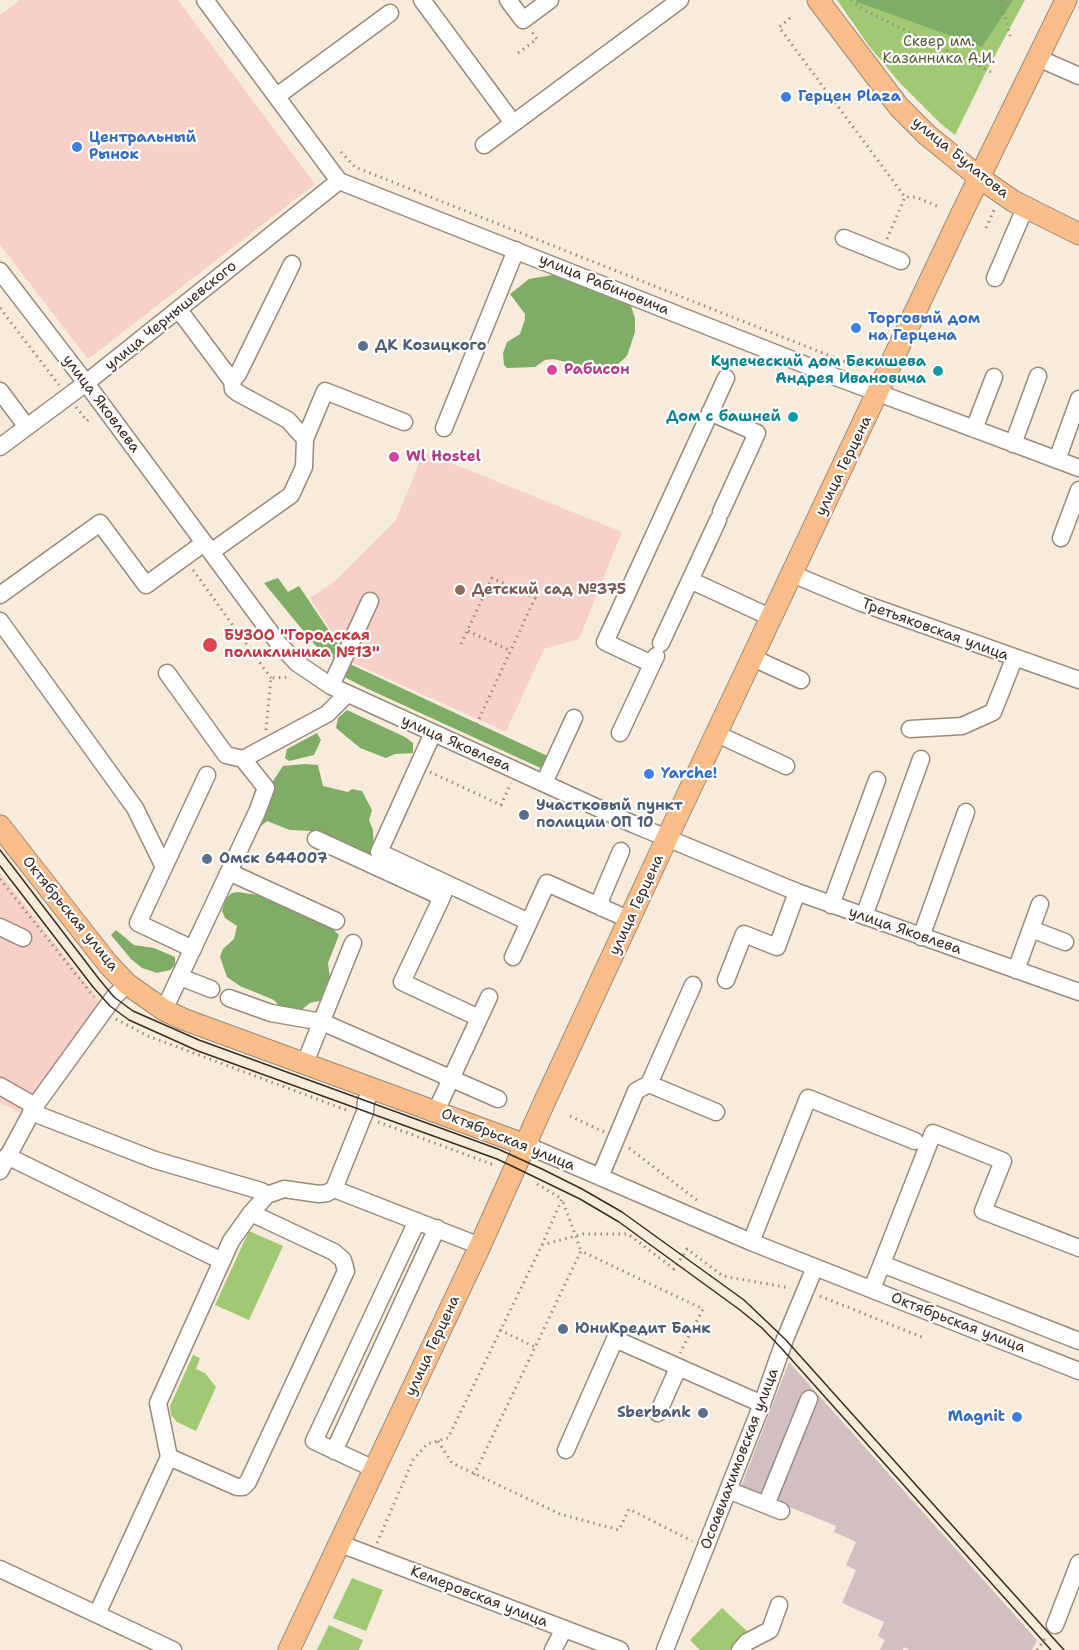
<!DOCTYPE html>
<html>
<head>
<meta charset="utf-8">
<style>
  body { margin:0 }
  canvas { display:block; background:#f7ecdb }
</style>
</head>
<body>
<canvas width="1079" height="1650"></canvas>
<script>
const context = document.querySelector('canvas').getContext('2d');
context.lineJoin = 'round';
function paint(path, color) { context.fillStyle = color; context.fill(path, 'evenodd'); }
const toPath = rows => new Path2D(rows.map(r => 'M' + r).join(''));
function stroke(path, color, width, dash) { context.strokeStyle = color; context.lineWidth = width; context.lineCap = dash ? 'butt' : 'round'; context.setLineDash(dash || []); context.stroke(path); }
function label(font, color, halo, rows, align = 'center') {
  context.font = font + ' "Shantell Sans",sans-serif'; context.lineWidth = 4.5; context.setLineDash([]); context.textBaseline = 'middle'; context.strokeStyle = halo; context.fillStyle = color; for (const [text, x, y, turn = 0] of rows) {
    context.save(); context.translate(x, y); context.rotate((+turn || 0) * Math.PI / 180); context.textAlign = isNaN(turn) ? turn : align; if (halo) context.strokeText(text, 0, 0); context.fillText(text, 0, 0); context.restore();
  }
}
paint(toPath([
  [20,0,178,0,315,184,88,359,0,245,0,15],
  [424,452,622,532,579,639,544,649,506,732,351,662,310,598,334,582,396,520],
  [0,873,102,1004,23,1114,0,1103]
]), '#f7d1c9');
paint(toPath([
  [789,1362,1037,1640,1032,1650,910,1650,904,1647,903,1650,880,1650,885,1640,878,1636,884,1622,842,1603,856,1570,846,1565,856,1542,834,1532,836,1526,741,1487]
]), '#d2bfc1');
paint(toPath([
  [837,0,1025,0,986,72,955,135,940,123,900,83,869,46],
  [249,1231,283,1246,249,1320,215,1305],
  [193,1355,200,1358,196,1369,205,1373,216,1387,196,1431,177,1422,171,1415,170,1406],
  [352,1578,383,1590,366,1631,333,1618],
  [722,1608,748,1632,730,1650,700,1650,690,1640],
  [329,1625,363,1640,359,1650,317,1650]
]), '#a1c974');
paint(toPath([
  [856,0,1013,0,982,47,857,2],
  [552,275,631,306,635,318,635,332,627,356,617,365,597,369,553,359,545,360,535,367,507,368,504,365,503,353,507,342,520,334,525,319,525,314,510,294,529,279],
  [278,578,288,592,299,586,352,665,552,758,545,770,368,689,348,679,330,667,335,659,315,645,264,583],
  [347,710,405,737,413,743,413,753,395,754,386,758,360,748,336,728,338,718],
  [317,733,321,740,314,755,289,761,285,758,287,749],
  [304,764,318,765,323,786,348,792,352,789,362,791,372,810,369,820,373,830,374,852,381,860,332,844,311,831,290,830,267,821,236,847,256,787,273,781,283,766],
  [238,892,281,899,323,920,339,935,328,963,330,978,323,1000,310,1003,300,1011,279,1006,274,1000,240,986,227,977,220,957,223,949,234,939,237,926,225,918,222,911,226,898,232,893],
  [116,930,134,945,154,948,175,957,175,965,170,970,157,973,142,968,131,959,111,935]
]), '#80ad66');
const minor = toPath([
  [205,0,339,181,841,379,1079,468],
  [422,0,513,123],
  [508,0,523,20,550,0],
  [1038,58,1079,76],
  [277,96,390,13],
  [484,145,680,0],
  [844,238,901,261],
  [0,271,86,383,279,644,297,663,331,686,633,824,797,892,1079,992],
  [995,278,1025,208],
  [179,310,232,381,233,389,238,393,288,420,305,439,304,467,291,495,211,552],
  [232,381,238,374,292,264],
  [0,391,27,427],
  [710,412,757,433,721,512],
  [444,428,516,250],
  [974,429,994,377],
  [305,439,325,391,404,422],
  [1013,444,1038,376],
  [0,447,86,383,339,181],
  [1057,460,1079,399],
  [1061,538,1079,490],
  [792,574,862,603,1079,680],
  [690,580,772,618],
  [0,595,100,523,146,585,204,543],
  [0,621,135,808,164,867],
  [661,643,718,520],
  [753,658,801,680],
  [652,664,605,642,726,378],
  [167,673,226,755,243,759,327,714,347,694],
  [331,686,370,601],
  [910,729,962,726,993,712,1014,659],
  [433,733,379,852,529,922],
  [620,733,656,656],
  [717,734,786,766],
  [544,783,574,718],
  [316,839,442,897,446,887],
  [229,872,336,921],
  [442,897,402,982,479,1018],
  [831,905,877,780],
  [602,908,601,898,621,851],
  [864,916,921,759],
  [0,927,23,938],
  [1031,929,1065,942],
  [921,937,966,812],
  [193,949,138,923,207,775],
  [513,957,547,883,630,920],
  [1016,970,1040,904],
  [180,977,211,989],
  [726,980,744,934,777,947,797,892],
  [229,998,271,1013,322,1022,498,1099],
  [164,1010,257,812,266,788,243,759],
  [305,1063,353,943],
  [649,1084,716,1112],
  [0,1086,35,1106],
  [373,1089,366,1101,365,1112,334,1189,480,1246],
  [436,1111,489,997],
  [31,1112,155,1160,261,1191,267,1195],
  [526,1145,751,1242,1079,1371],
  [7,1156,222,1261],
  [0,1171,35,1106,114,997,127,984],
  [600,1177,636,1091,649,1084,693,985],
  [751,1242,808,1098,915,1141],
  [882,1264,1079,1341],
  [872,1289,933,1133,1003,1161,983,1211,1079,1248],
  [658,1413,678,1368],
  [566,1450,615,1339,762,1404],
  [334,1451,437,1228],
  [169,1457,237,1487,243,1487,248,1482,346,1271,343,1260,334,1252,251,1213],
  [374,1469,314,1441,417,1221],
  [728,1490,781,1511],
  [766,1505,809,1399],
  [338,1543,620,1650],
  [0,1569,173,1650],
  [97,1614,169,1457,158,1403,231,1241,251,1213,267,1195,284,1189,319,1194,327,1193,334,1189],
  [1055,1625,1079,1563],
  [553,1650,564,1629],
  [665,1650,762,1404,785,1339,815,1267],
  [740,1650,747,1642,770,1630,779,1605]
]);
const major = toPath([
  [818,0,899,107,927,135,980,178,1013,201,1079,234],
  [0,826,108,964,127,984,164,1010,183,1019,526,1145],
  [289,1650,480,1246,543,1105,667,838,960,217,1066,0]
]);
stroke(minor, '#998b7c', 19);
stroke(major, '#998b7c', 23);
stroke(toPath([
  [851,0,866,11,993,73],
  [1001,0,1010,36],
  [790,18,779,27,905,197,916,197,939,207],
  [518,53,537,39,531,31],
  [341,152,355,167,848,363],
  [986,228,994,210],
  [887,239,905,197],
  [0,308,59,385],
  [76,407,87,421,92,417],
  [193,570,271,678],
  [468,631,511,651],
  [461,644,492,578,535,598,473,732],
  [266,730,271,678,290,677],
  [430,772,501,805,511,783],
  [0,879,94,997],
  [116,1019,148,1036,349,1111],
  [570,1116,604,1132],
  [378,1122,494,1165],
  [629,1148,698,1201],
  [537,1184,562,1199],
  [542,1245,583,1234,628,1234,674,1269,687,1249,723,1276,790,1288],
  [820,1296,924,1338],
  [500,1330,535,1347],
  [438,1441,452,1463,560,1514,619,1530,629,1509,692,1541],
  [474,1475,581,1251,703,1309,680,1353],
  [377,1543,413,1460,427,1444,448,1438,542,1245,562,1199,581,1251],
  [1037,1650,1047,1636]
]), '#998b7c', 3, [1.5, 4.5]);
stroke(minor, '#fff', 16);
stroke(major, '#f9bd89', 21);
stroke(toPath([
  [0,850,99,979,114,997,133,1011,199,1040,498,1149,542,1169,582,1189,622,1212,744,1300,785,1339,1064,1650],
  [0,866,93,987,110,1006,129,1020,198,1051,497,1159,516,1168,580,1199,619,1222,740,1310,762,1328,783,1350,1051,1650]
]), '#3b2a1e', 1.5);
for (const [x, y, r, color] of [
  [786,97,6,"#3f7fe0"],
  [77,147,6,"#3f7fe0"],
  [856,328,6,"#3f7fe0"],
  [363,346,6,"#5c6f8a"],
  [552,370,6,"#d1479c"],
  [938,371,6,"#0f9aa8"],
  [793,417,6,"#0f9aa8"],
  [394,457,6,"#d1479c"],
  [460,590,6,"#8d6e63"],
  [210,645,8,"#e0444e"],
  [649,774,6,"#3f7fe0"],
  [524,815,6,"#5c6f8a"],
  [207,859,6,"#5c6f8a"],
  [563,1329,6,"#5c6f8a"],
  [703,1413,6,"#5c6f8a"],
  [1017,1417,6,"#3f7fe0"]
]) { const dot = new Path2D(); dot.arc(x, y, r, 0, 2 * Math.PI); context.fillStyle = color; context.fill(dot); stroke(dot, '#fff', 2); }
label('15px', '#5a5a38', '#fff', [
  ["Сквер им.",939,42],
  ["Казанника А.И.",939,59]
]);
label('bold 15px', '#366cbe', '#fff', [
  ["Герцен Plaza",798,97],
  ["Центральный",89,138],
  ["Рынок",89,155],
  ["Торговый дом",868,319],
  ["на Герцена",868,336],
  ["Yarche!",661,774],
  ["Magnit",1005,1417,"right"]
], 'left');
label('15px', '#3b2a1e', '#fff', [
  ["улица Булатова",960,158,39],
  ["улица Рабиновича",604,285,22],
  ["улица Чернышевского",171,316,-39],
  ["улица Яковлева",101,404,53],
  ["улица Герцена",844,466,-64],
  ["Третьяковская улица",935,630,20],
  ["улица Яковлева",456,744,24],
  ["улица Герцена",637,905,-65],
  ["Октябрьская улица",70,914,51],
  ["улица Яковлева",905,931,19],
  ["Октябрьская улица",508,1140,22],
  ["Октябрьская улица",958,1323,21],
  ["улица Герцена",433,1346,-65],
  ["Осоавиахимовская улица",740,1459,-69],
  ["Кемеровская улица",479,1597,21]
]);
label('bold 15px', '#4e5e75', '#fff', [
  ["ДК Козицкого",375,346],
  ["Участковый пункт",536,806],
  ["полиции ОП 10",536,823],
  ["Омск 644007",219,859],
  ["ЮниКредит Банк",575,1329],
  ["Sberbank",691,1413,"right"]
], 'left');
label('bold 15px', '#0d838f', '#fff', [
  ["Купеческий дом Бекишева",926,362],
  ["Андрея Ивановича",926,379],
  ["Дом с башней",781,417]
], 'right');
label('bold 15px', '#b23c85', '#fff', [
  ["Рабисон",564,370],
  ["Wl Hostel",406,457]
], 'left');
label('bold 15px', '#785e54', '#fff', [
  ["Детский сад №375",472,590]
], 'left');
label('bold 15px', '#be3a42', '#fff', [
  ["БУЗОО \"Городская",224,636],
  ["поликлиника №13\"",224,653]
], 'left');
</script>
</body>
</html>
